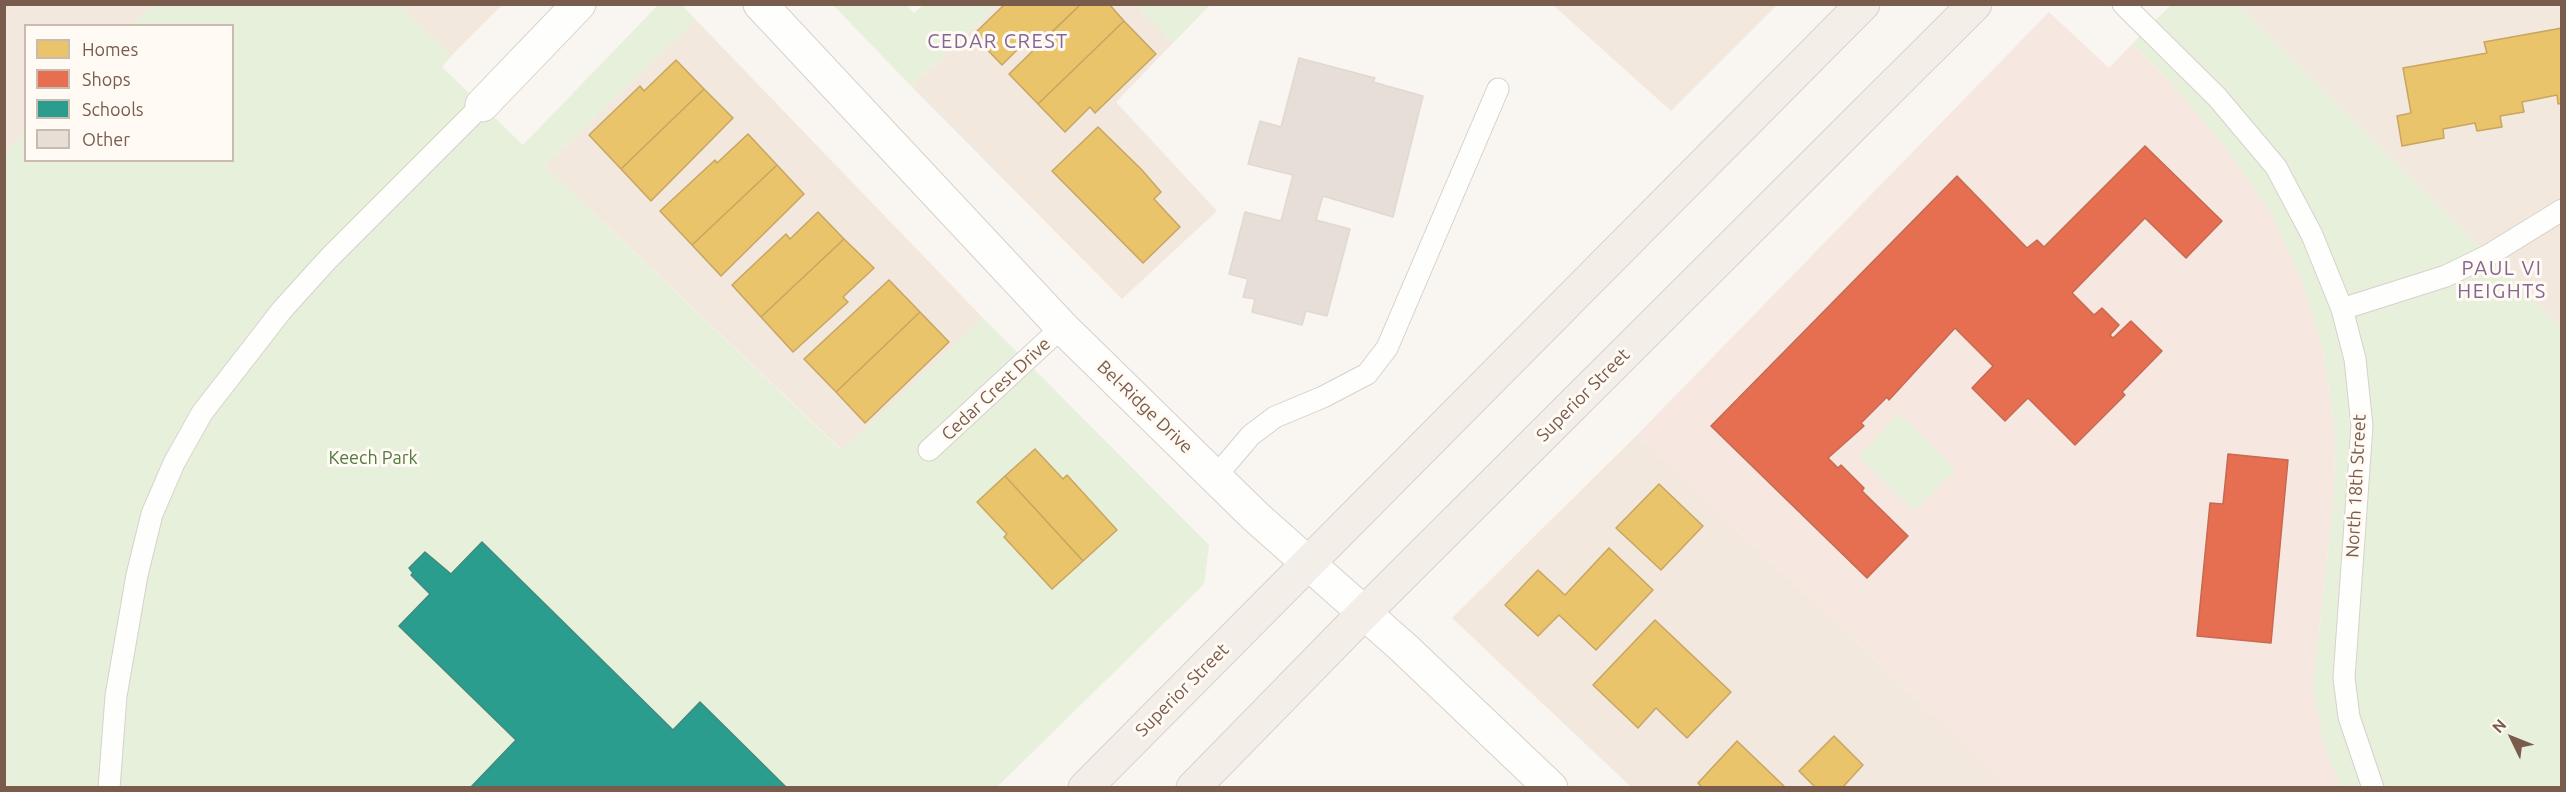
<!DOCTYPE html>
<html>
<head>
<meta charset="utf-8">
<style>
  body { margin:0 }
  #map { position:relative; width:2566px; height:792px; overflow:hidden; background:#f9f5f0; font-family:Ubuntu,sans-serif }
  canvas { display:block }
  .frame { position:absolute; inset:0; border:6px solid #7a5c4d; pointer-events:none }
  .legend { position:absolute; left:24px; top:24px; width:210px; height:138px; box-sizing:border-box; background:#fffaf3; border:2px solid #cabbb1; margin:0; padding:8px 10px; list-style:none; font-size:18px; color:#7a5c4d }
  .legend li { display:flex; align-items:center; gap:12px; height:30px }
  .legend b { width:30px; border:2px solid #cabbb1 }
  .north { position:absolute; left:2482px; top:708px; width:60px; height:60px; -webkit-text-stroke:4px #fffaf3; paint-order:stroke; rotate:313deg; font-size:16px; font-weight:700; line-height:24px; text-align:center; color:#7a5c4d }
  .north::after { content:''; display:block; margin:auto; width:21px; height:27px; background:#7a5c4d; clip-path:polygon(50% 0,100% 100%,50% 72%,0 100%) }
</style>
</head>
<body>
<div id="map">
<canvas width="2566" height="792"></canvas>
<div class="frame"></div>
<ul class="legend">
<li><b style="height:16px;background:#e9c46a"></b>Homes</li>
<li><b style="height:16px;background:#e76f51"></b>Shops</li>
<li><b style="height:16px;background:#2a9d8f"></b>Schools</li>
<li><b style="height:16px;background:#e6ded7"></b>Other</li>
</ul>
<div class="north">N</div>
</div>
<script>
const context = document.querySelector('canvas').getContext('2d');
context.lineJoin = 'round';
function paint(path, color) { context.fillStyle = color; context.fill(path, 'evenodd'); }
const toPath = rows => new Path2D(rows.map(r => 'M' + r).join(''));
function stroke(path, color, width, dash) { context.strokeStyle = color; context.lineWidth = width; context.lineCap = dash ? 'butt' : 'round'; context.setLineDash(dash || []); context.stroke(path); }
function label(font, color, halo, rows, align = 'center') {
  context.font = font + ' Ubuntu,sans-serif'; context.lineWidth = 6; context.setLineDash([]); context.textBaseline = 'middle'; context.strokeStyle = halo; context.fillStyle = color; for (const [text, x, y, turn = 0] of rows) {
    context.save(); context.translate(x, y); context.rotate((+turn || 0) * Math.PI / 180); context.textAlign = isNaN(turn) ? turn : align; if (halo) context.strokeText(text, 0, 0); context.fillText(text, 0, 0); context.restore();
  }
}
paint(toPath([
  [5,5,153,5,132,25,26,26,25,133,5,155],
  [399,5,502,5,451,56],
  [998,5,1136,5,1173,43,1116,102,1217,211,1122,299,911,86],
  [1553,5,1777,5,1671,111],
  [2238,5,2561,5,2561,328],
  [696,20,983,318,842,450,544,166],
  [1637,435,2010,787,1631,787,1452,618]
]), '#f2e8de');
paint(toPath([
  [2049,12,2109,68,2132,44,2171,83,2225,146,2270,211,2301,277,2323,350,2335,430,2334,497,2313,687,2324,745,2341,787,2010,787,1637,435]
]), '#f6e8e1');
paint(toPath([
  [153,5,399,5,451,56,442,67,523,145,658,5,682,5,696,20,544,166,841,450,983,318,1209,545,1204,584,997,787,5,788,5,155,25,133,26,160,232,160,232,26,132,25],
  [833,5,906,5,914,13,923,5,998,5,911,86],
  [1136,5,1210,5,1173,43],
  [2171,5,2238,5,2561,328,2561,787,2341,787,2324,745,2313,687,2334,497,2335,430,2323,350,2301,277,2270,211,2225,146,2171,83,2132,44],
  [1899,413,1956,469,1914,511,1858,456]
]), '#e7f0db');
const homes = toPath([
  [1005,4,1081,4,1039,44,1027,40,1002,65,973,35,1005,4],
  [1081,4,1109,4,1124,21,1038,104,1009,74,1081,4],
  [1124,21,1156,54,1095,113,1090,107,1065,132,1038,104,1124,21],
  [2562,28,2562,103,2558,104,2557,95,2522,102,2524,112,2500,116,2502,127,2477,131,2475,123,2443,129,2444,138,2402,146,2397,116,2411,113,2403,68,2487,53,2484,42,2562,28],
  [676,60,704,89,621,169,589,135,640,86,644,91,676,60],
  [704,89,733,118,651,201,621,169,704,89],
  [1098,127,1142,170,1161,192,1154,199,1180,227,1143,263,1052,171,1098,127],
  [748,134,777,165,692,245,660,211,715,160,717,163,748,134],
  [777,165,804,194,721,276,692,245,777,165],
  [818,212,844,239,761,317,732,285,786,234,790,239,818,212],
  [844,239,874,268,843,297,848,302,793,352,761,317,844,239],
  [889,280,920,312,836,392,804,359,889,280],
  [920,312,949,342,865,423,836,392,920,312],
  [1035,449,1063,479,1067,475,1117,530,1083,561,1005,476,1035,449],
  [1005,476,1083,561,1052,589,1004,537,1007,534,977,502,1005,476],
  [1659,484,1703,526,1661,570,1616,528,1659,484],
  [1609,548,1653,590,1596,650,1559,615,1538,636,1505,605,1538,570,1565,595,1609,548],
  [1655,620,1731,692,1687,738,1656,708,1638,728,1593,685,1655,620],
  [1834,736,1863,765,1842,788,1816,788,1799,771,1834,736],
  [1737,741,1786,788,1703,788,1698,783,1737,741]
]);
paint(homes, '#e9c46a');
stroke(homes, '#c8a561', 1.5);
const shops = toPath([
  [2145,146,2222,221,2186,258,2145,218,2072,293,2094,315,2102,308,2119,325,2110,335,2113,338,2131,321,2162,351,2122,392,2125,395,2075,445,2028,398,2005,421,1972,388,1993,366,1955,328,1889,400,1887,397,1861,423,1864,426,1828,458,1838,468,1841,465,1864,488,1862,491,1908,536,1867,578,1711,426,1957,176,2027,248,2037,240,2044,247,2145,146],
  [2228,454,2288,460,2271,643,2197,636,2210,503,2223,504,2228,454]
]);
paint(shops, '#e76f51');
stroke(shops, '#c66950', 1.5);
const schools = toPath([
  [482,542,673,730,700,702,787,788,470,788,516,740,399,626,430,594,411,575,413,573,409,568,425,552,451,574,482,542]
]);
paint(schools, '#2a9d8f');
stroke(schools, '#428a7b', 1.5);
const building = toPath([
  [1299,58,1375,78,1373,82,1423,96,1393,217,1323,196,1316,220,1350,229,1327,316,1306,311,1302,325,1252,312,1255,299,1243,297,1248,279,1229,274,1245,212,1281,221,1293,175,1248,164,1260,121,1281,127,1299,58]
]);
paint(building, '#e6ded7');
stroke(building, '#e2d8d2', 1.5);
const service = toPath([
  [2123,4,2217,97,2276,167,2312,235,2342,309,2355,359,2362,426,2344,678,2349,717,2373,788],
  [2342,309,2446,276,2489,255,2562,210],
  [929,450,1062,327],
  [1216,476,1251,435,1275,417,1323,397,1367,374,1387,348,1498,89],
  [109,788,116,696,137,575,152,514,174,463,202,413,282,310,329,258,482,105]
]);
const minor = toPath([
  [760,4,1062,327,1256,517,1405,649,1551,788],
  [482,105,579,4]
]);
const primary = toPath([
  [1085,788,1863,4],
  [1193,788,1365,612,1975,4]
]);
stroke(service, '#d7d1cb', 23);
stroke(minor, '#d7d1cb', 35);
stroke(primary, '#dad1cc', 35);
stroke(service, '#fefefd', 21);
stroke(minor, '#fefefd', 33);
stroke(primary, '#f3eee8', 33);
label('18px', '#7a5c4d', '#fffaf3', [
  ["Cedar Crest Drive",996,389,-43],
  ["Superior Street",1583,395,-45],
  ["Bel-Ridge Drive",1145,407,44],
  ["North 18th Street",2356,486,-87],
  ["Superior Street",1182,690,-45]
]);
label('18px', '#537a41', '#fffaf3', [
  ["Keech Park",373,458]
]);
context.letterSpacing = '1.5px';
label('20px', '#846695', '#fffaf3', [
  ["CEDAR CREST",998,41],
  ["PAUL VI",2502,268],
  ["HEIGHTS",2502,291]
]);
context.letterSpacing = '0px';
</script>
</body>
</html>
